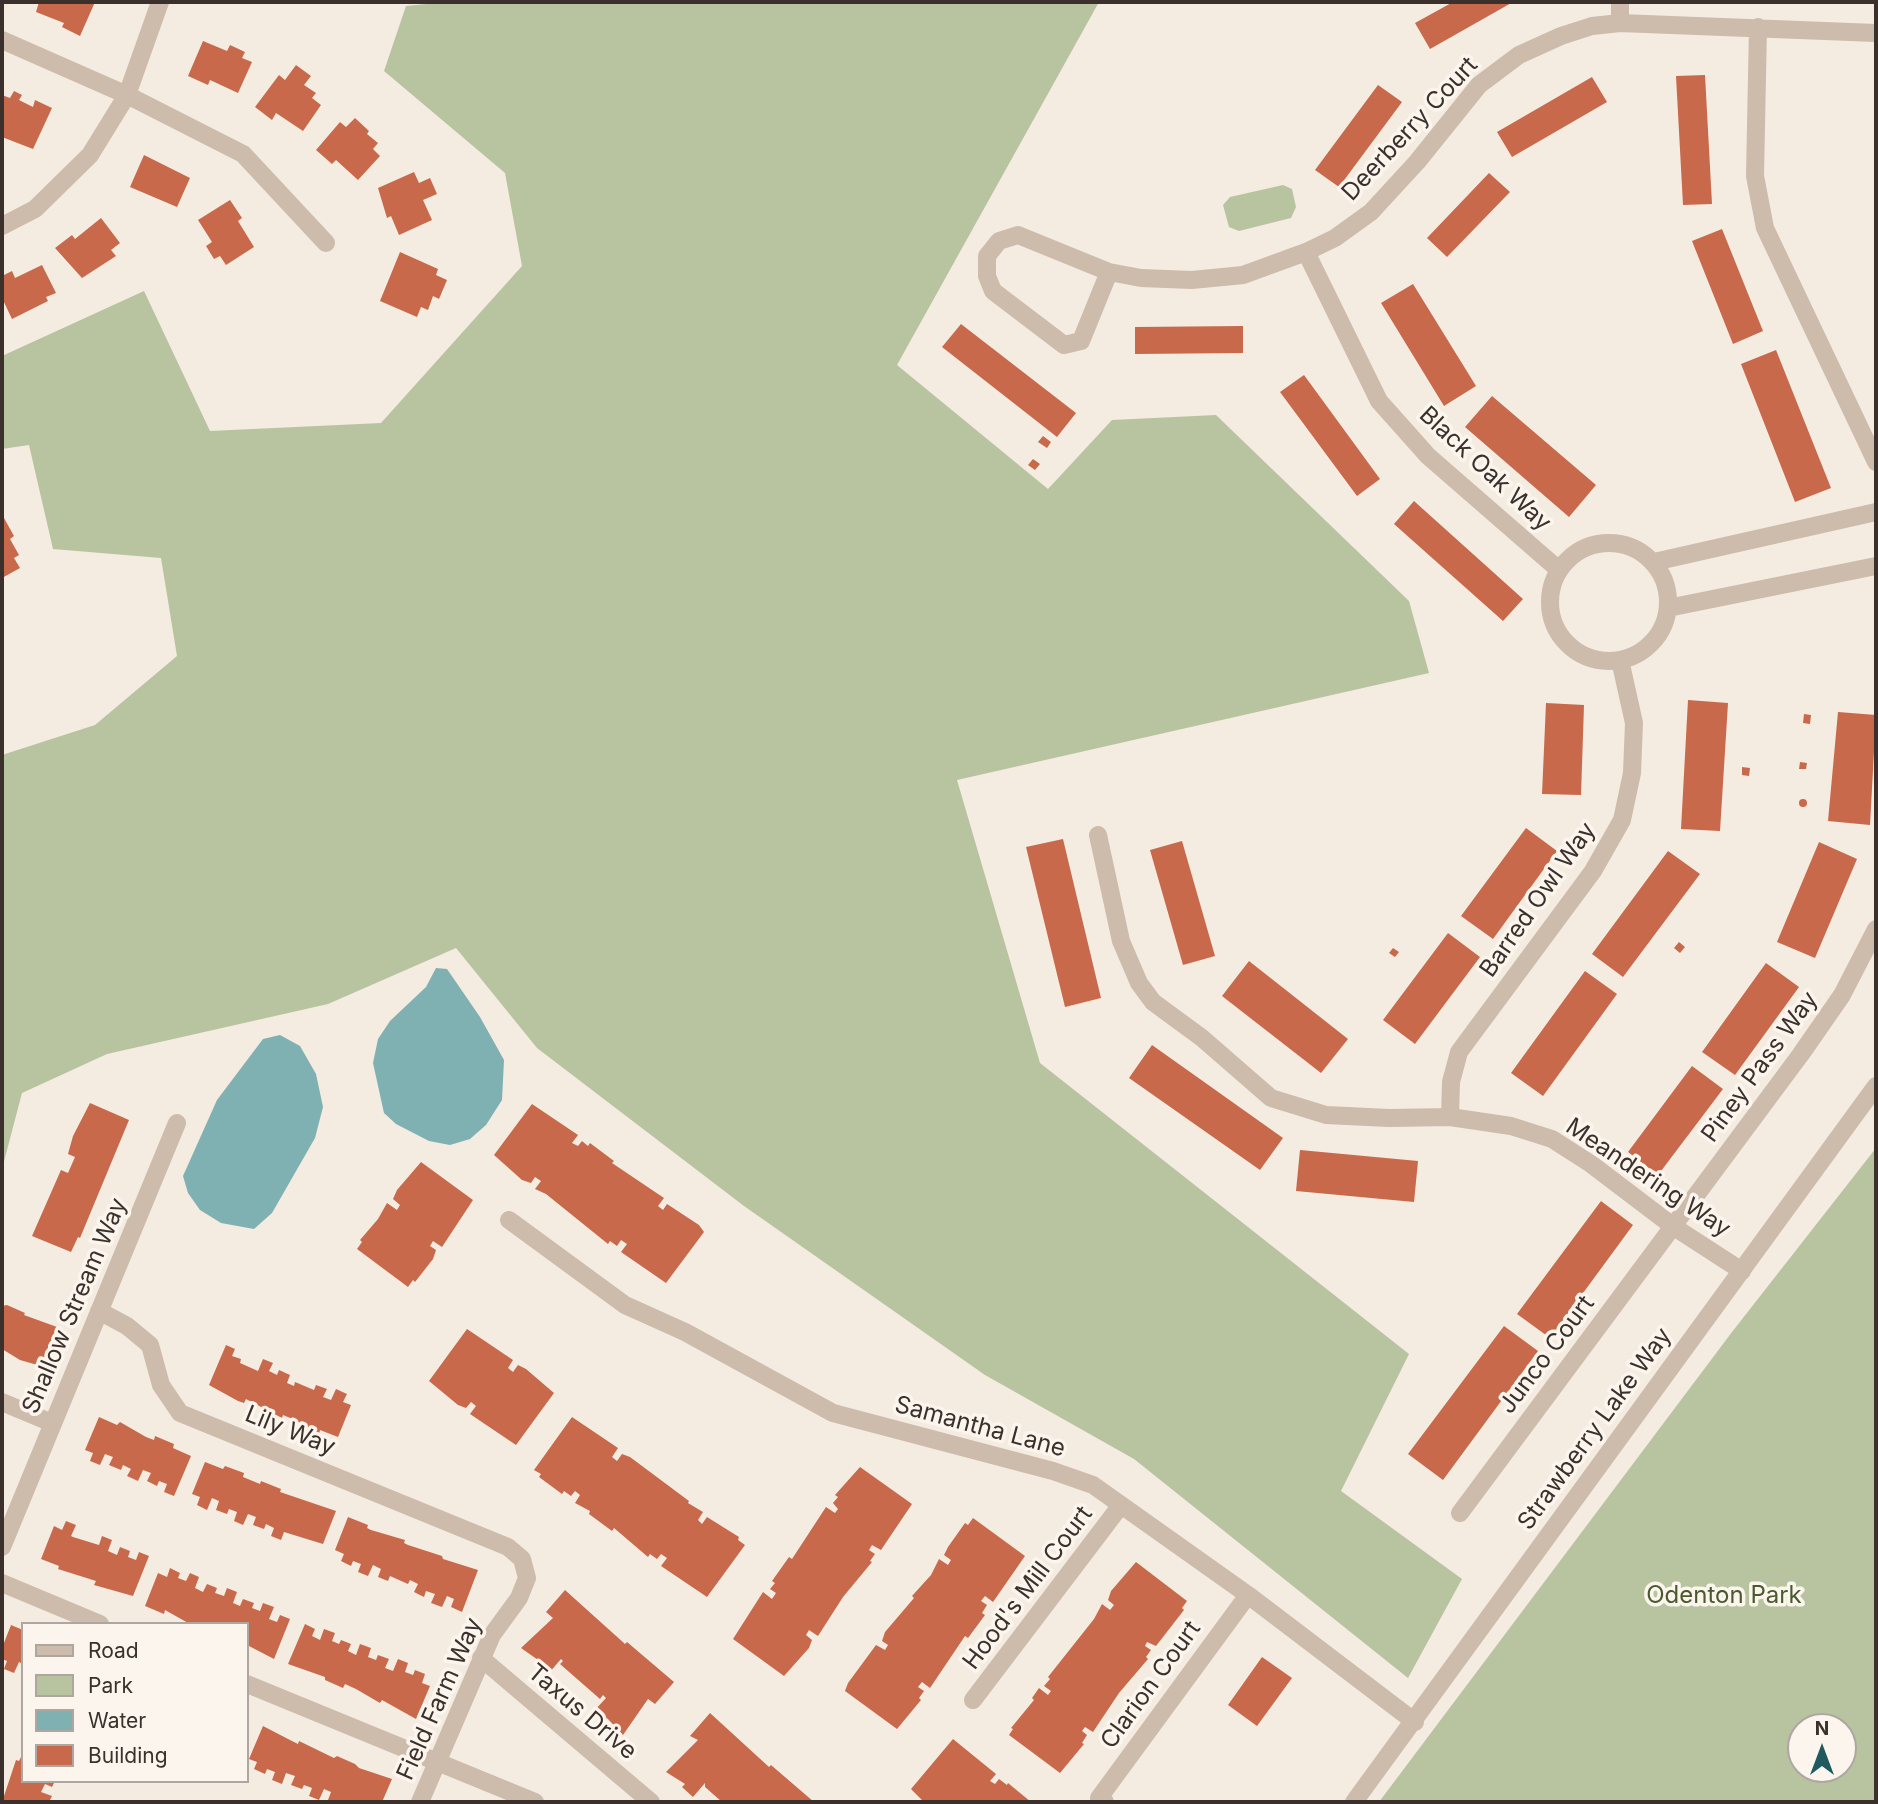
<!DOCTYPE html>
<html>
<head>
<meta charset="utf-8">
<style>
  body { margin:0 }
  #map { position:relative; width:1878px; height:1804px; overflow:hidden; background:#f4ebe1; font-family:Inter,sans-serif }
  canvas { display:block }
  .frame { position:absolute; inset:0; border:4px solid #3b302b; pointer-events:none }
  .legend { position:absolute; left:21px; top:1622px; width:228px; height:161px; box-sizing:border-box; background:#fbf5ee; border:2px solid #aea6a0; margin:0; padding:9px 12px; list-style:none; font-size:21px; color:#3b302b }
  .legend li { display:flex; align-items:center; gap:14px; height:35px }
  .legend b { width:35px; border:2px solid #aea6a0 }
  .north { position:absolute; left:1787px; top:1713px; width:70px; height:70px; box-sizing:border-box; background:#fbf5ee; border:2px solid #aea6a0; border-radius:50%; rotate:0deg; font-size:19px; font-weight:700; line-height:28px; text-align:center; color:#3b302b }
  .north::after { content:''; display:block; margin:auto; width:24px; height:32px; background:#1f5a5e; clip-path:polygon(50% 0,100% 100%,50% 72%,0 100%) }
</style>
</head>
<body>
<div id="map">
<canvas width="1878" height="1804"></canvas>
<div class="frame"></div>
<ul class="legend">
<li><b style="height:9px;background:#cdbbac"></b>Road</li>
<li><b style="height:19px;background:#b8c4a0"></b>Park</li>
<li><b style="height:19px;background:#7fb0b2"></b>Water</li>
<li><b style="height:19px;background:#c8694b"></b>Building</li>
</ul>
<div class="north">N</div>
</div>
<script>
const context = document.querySelector('canvas').getContext('2d');
context.lineJoin = 'round';
function paint(path, color) { context.fillStyle = color; context.fill(path, 'evenodd'); }
const toPath = rows => new Path2D(rows.map(r => 'M' + r).join(''));
function stroke(path, color, width, dash) { context.strokeStyle = color; context.lineWidth = width; context.lineCap = dash ? 'butt' : 'round'; context.setLineDash(dash || []); context.stroke(path); }
function label(font, color, halo, rows, align = 'center') {
  context.font = font + ' Inter,sans-serif'; context.lineWidth = 7; context.setLineDash([]); context.textBaseline = 'middle'; context.strokeStyle = halo; context.fillStyle = color; for (const [text, x, y, turn = 0] of rows) {
    context.save(); context.translate(x, y); context.rotate((+turn || 0) * Math.PI / 180); context.textAlign = isNaN(turn) ? turn : align; if (halo) context.strokeText(text, 0, 0); context.fillText(text, 0, 0); context.restore();
  }
}
paint(toPath([
  [447,2,1099,2,897,365,1048,489,1112,420,1216,415,1409,601,1429,673,957,780,1040,1063,1409,1354,1341,1491,1462,1579,1408,1678,1134,1459,985,1375,744,1206,537,1048,456,948,328,1004,107,1054,22,1093,2,1169,2,755,95,725,177,656,161,558,53,549,29,445,2,449,2,356,144,291,210,431,381,423,522,266,505,173,384,71,406,6],
  [1283,185,1292,189,1296,207,1291,218,1239,231,1229,227,1223,205,1230,197],
  [1876,1148,1876,1802,1379,1802,1732,1332],
  [1843,1727,1843,1769,1801,1769,1801,1727]
]), '#b8c4a0');
paint(toPath([
  [436,968,447,969,480,1017,504,1060,502,1100,486,1125,470,1139,450,1145,429,1141,396,1124,384,1113,373,1063,378,1039,390,1021,426,987],
  [280,1035,300,1046,316,1074,323,1107,315,1138,272,1213,254,1229,221,1223,200,1210,188,1193,183,1176,217,1100,263,1039]
]), '#7fb0b2');
paint(toPath([
  [39,2,95,2,80,36,62,27,64,23,36,12],
  [1453,2,1513,2,1430,49,1415,23],
  [203,41,227,51,230,45,245,52,242,58,252,62,238,93,210,80,208,85,188,76],
  [296,65,311,76,304,85,316,93,312,98,321,105,303,131,276,113,272,120,255,107,279,75,285,80],
  [1705,75,1712,204,1683,205,1676,76],
  [1592,77,1607,102,1512,157,1497,132],
  [1378,85,1402,102,1339,187,1315,170],
  [14,91,22,95,19,100,33,107,35,100,52,108,33,149,2,137,2,95,10,98],
  [355,118,369,131,367,134,378,143,373,149,380,156,358,180,336,160,332,164,316,150,340,122,346,127],
  [144,155,190,178,177,207,130,187],
  [414,172,419,183,430,178,437,194,423,200,432,220,399,235,391,216,387,218,378,188],
  [1489,173,1510,192,1447,257,1427,238],
  [230,200,242,218,238,221,254,247,226,265,220,256,214,259,206,246,212,242,198,220],
  [101,218,120,243,111,250,116,256,82,278,55,248,72,235,75,239],
  [1722,229,1763,331,1733,344,1692,241],
  [400,252,438,269,436,275,447,280,439,299,433,296,428,310,421,307,417,317,380,301],
  [42,265,56,293,46,297,48,301,12,319,2,298,2,276,12,271,15,278],
  [1413,284,1476,386,1444,406,1381,303],
  [961,324,1076,413,1057,437,942,347],
  [1243,326,1243,353,1135,354,1135,327],
  [1776,350,1831,488,1795,502,1741,364],
  [1304,375,1380,479,1357,496,1280,392],
  [1492,396,1596,485,1569,517,1465,427],
  [1043,436,1051,442,1047,448,1038,442],
  [1033,459,1040,464,1035,470,1028,465],
  [1414,501,1523,599,1503,621,1394,524],
  [4,518,14,536,10,539,19,555,14,558,20,568,2,578],
  [1688,700,1728,703,1720,831,1681,829],
  [1546,703,1584,705,1581,795,1542,794],
  [1838,712,1876,715,1870,825,1828,821],
  [1804,714,1811,715,1810,724,1803,723],
  [1800,762,1807,763,1806,769,1799,769],
  [1742,767,1750,768,1749,776,1742,775],
  '1799 803a4 4 0 1 1 8 0a4 4 0 1 1-8 0Z',
  [1526,828,1557,851,1493,939,1461,916],
  [1063,839,1101,998,1065,1007,1026,847],
  [1182,841,1215,956,1183,965,1150,850],
  [1819,842,1857,859,1815,958,1777,942],
  [1668,851,1700,874,1623,977,1592,954],
  [1448,933,1480,957,1415,1044,1383,1020],
  [1679,942,1685,947,1680,953,1674,948],
  [1393,948,1399,952,1395,957,1389,953],
  [1249,961,1348,1039,1321,1073,1222,996],
  [1766,963,1799,987,1735,1075,1702,1052],
  [1585,971,1617,994,1543,1096,1511,1073],
  [1152,1045,1283,1138,1260,1170,1129,1078],
  [1692,1066,1723,1089,1658,1175,1628,1152],
  [90,1103,129,1120,80,1238,78,1237,71,1252,32,1236,61,1170,68,1173,75,1157,68,1154,73,1136],
  [532,1104,578,1135,572,1143,578,1146,582,1141,588,1146,590,1143,614,1161,612,1163,664,1198,658,1206,663,1210,667,1204,699,1225,704,1232,666,1283,621,1252,627,1244,621,1240,617,1246,610,1241,608,1244,546,1194,535,1189,541,1181,535,1177,531,1183,522,1180,494,1155],
  [1300,1150,1418,1161,1414,1202,1296,1191],
  [421,1162,473,1200,442,1247,433,1241,430,1246,436,1250,433,1259,415,1282,413,1280,408,1287,357,1249,362,1242,360,1240,378,1219,387,1203,397,1210,400,1205,393,1199,397,1190],
  [1601,1201,1633,1225,1550,1338,1517,1314],
  [7,1305,25,1313,24,1315,57,1327,41,1366,20,1360,2,1349,2,1306],
  [1504,1326,1538,1351,1443,1480,1408,1454],
  [467,1329,513,1360,508,1368,513,1372,518,1365,526,1369,554,1393,516,1445,470,1414,476,1406,471,1402,466,1408,458,1405,429,1381],
  [226,1345,235,1349,232,1356,241,1359,240,1363,258,1371,263,1359,273,1363,269,1371,277,1375,279,1370,290,1375,287,1383,294,1386,295,1382,314,1390,316,1385,327,1389,323,1397,331,1400,336,1389,347,1394,343,1402,351,1405,338,1437,320,1430,319,1434,295,1420,283,1415,282,1418,246,1399,244,1403,238,1401,209,1385],
  [99,1417,117,1425,120,1422,146,1437,154,1440,155,1436,174,1444,173,1448,191,1456,174,1496,164,1492,167,1484,159,1481,157,1486,147,1481,151,1473,143,1470,138,1481,127,1476,131,1469,123,1465,121,1470,109,1465,113,1457,105,1454,100,1465,90,1461,93,1453,85,1450],
  [572,1417,618,1448,612,1457,617,1461,622,1454,630,1457,689,1501,688,1503,703,1512,698,1520,702,1524,707,1517,739,1537,738,1540,745,1545,707,1597,661,1566,667,1558,661,1554,657,1559,650,1554,648,1557,614,1528,612,1531,589,1514,590,1511,575,1503,580,1495,575,1491,571,1496,564,1491,562,1494,539,1477,541,1474,534,1470],
  [205,1462,223,1469,225,1466,244,1473,243,1477,260,1484,261,1481,281,1489,280,1492,283,1493,336,1511,323,1544,284,1532,281,1540,271,1536,274,1528,266,1524,264,1529,253,1525,256,1517,248,1514,243,1525,234,1521,237,1512,229,1509,227,1514,216,1510,219,1501,212,1498,207,1510,197,1505,200,1497,192,1494],
  [860,1467,912,1504,881,1550,872,1545,869,1550,875,1554,870,1561,872,1562,843,1597,818,1636,809,1630,806,1635,812,1640,809,1648,784,1676,733,1639,763,1592,772,1599,776,1593,770,1589,775,1583,772,1581,789,1557,792,1559,826,1507,835,1513,838,1509,833,1503,838,1497,835,1495],
  [348,1517,368,1525,367,1528,371,1530,405,1540,404,1543,408,1545,442,1556,443,1559,478,1570,462,1612,451,1607,454,1599,447,1596,442,1607,431,1603,435,1594,426,1591,424,1597,414,1592,418,1584,410,1580,408,1584,390,1576,388,1581,378,1577,381,1569,373,1565,368,1576,358,1572,361,1564,353,1561,351,1566,341,1561,344,1554,335,1550],
  [973,1518,1025,1556,993,1602,985,1596,981,1601,987,1605,982,1613,985,1615,968,1638,965,1636,930,1688,922,1682,918,1687,924,1691,919,1698,921,1700,897,1729,845,1691,848,1683,876,1645,885,1650,888,1645,882,1641,885,1632,914,1598,912,1596,931,1575,939,1559,948,1565,951,1560,944,1555,948,1547,965,1523,968,1525],
  [66,1521,76,1525,71,1536,73,1537,99,1545,102,1536,112,1540,108,1551,117,1555,120,1547,130,1551,128,1557,136,1560,139,1552,149,1556,133,1596,94,1585,96,1581,58,1569,59,1566,41,1559,54,1526,62,1530],
  [1136,1562,1187,1601,1182,1608,1184,1610,1156,1646,1147,1642,1145,1646,1151,1650,1146,1657,1148,1659,1119,1693,1093,1732,1085,1727,1082,1731,1087,1735,1082,1743,1084,1744,1060,1773,1009,1735,1013,1729,1011,1728,1034,1700,1032,1698,1039,1688,1048,1695,1051,1691,1044,1686,1050,1679,1048,1677,1094,1619,1102,1604,1110,1610,1114,1605,1108,1600,1111,1591],
  [170,1568,180,1573,178,1578,186,1581,190,1573,199,1577,195,1588,203,1592,207,1584,217,1588,215,1593,224,1596,227,1588,237,1592,233,1603,240,1606,243,1599,254,1603,252,1608,260,1611,263,1603,274,1607,269,1619,277,1622,280,1615,290,1619,274,1659,247,1645,247,1624,190,1624,165,1610,164,1614,145,1606,158,1573,167,1577],
  [565,1590,625,1644,627,1642,674,1682,655,1704,648,1699,623,1735,607,1718,605,1721,594,1711,606,1698,603,1695,600,1699,560,1664,563,1661,561,1659,549,1673,538,1664,541,1662,521,1648,553,1618,546,1612],
  [305,1624,315,1629,312,1636,320,1640,324,1629,335,1633,332,1641,339,1644,341,1640,351,1644,348,1651,356,1655,360,1644,371,1648,368,1657,376,1660,378,1655,389,1659,385,1668,393,1671,398,1659,408,1663,405,1672,413,1675,415,1670,425,1674,422,1683,430,1686,416,1719,382,1700,380,1703,356,1689,345,1684,343,1688,325,1680,325,1677,288,1664],
  [11,1625,23,1630,23,1664,19,1662,14,1673,4,1669,7,1661,2,1659,2,1648],
  [1262,1657,1292,1678,1257,1726,1228,1705],
  [710,1713,769,1767,771,1765,814,1802,722,1802,705,1787,705,1783,693,1797,682,1787,685,1784,666,1772,698,1740,690,1736],
  [263,1726,290,1740,298,1744,299,1741,334,1758,337,1756,355,1764,359,1768,392,1779,382,1802,333,1802,328,1800,331,1792,324,1789,319,1800,309,1796,312,1788,304,1785,302,1789,291,1785,295,1776,286,1773,282,1784,272,1780,275,1772,267,1769,265,1774,254,1769,257,1762,249,1759],
  [953,1739,996,1774,990,1781,995,1784,999,1779,1007,1785,1008,1783,1031,1802,924,1802,911,1789],
  [23,1753,23,1781,55,1781,52,1787,45,1784,41,1792,52,1796,49,1802,2,1802,16,1760,19,1761]
]), '#c8694b');
stroke(toPath([
  [1620,2,1620,23],
  [1758,27,1755,176,1765,228,1876,462],
  [2,40,127,95,243,154,326,243],
  [2,226,35,209,90,155,127,95,160,2],
  [1306,252,1379,401,1428,456,1559,570],
  [1109,272,1081,341,1064,345,993,291,987,276,987,256,999,241,1018,235,1109,272,1141,278,1192,280,1243,275,1306,252,1335,238,1371,212,1417,162,1479,85,1519,55,1561,36,1592,26,1620,23,1876,33],
  '1550 602a59 59 0 1 1 118 0a59 59 0 1 1-118 0Z',
  [1654,562,1876,512],
  [1668,608,1876,566],
  [1098,835,1121,941,1139,983,1153,1002,1202,1038,1271,1098,1326,1115,1389,1118,1450,1117,1511,1126,1552,1139,1591,1164,1674,1227,1742,1271],
  [1450,1117,1451,1082,1459,1052,1593,871,1622,820,1632,773,1634,723,1620,660],
  [509,1220,625,1305,685,1332,833,1413,1053,1471,1093,1485,1248,1595,1415,1722],
  [99,1311,127,1326,150,1345,161,1385,180,1413,508,1547,522,1559,527,1578,519,1598,492,1635,420,1802],
  [2,1402,52,1423],
  [1460,1513,1801,1054,1842,995,1876,929],
  [2,1547,177,1123],
  [2,1583,100,1624],
  [481,1658,651,1802],
  [247,1684,535,1802],
  [973,1700,1121,1505],
  [1105,1802,1099,1798,1248,1595],
  [1354,1802,1876,1086]
]), '#cdbbac', 18);
label('24px', '#3b302b', '#fbf5ee', [
  ["Deerberry Court",1410,129,-47],
  ["Black Oak Way",1485,469,43],
  ["Barred Owl Way",1538,900,-55],
  ["Piney Pass Way",1760,1067,-54],
  ["Meandering Way",1648,1178,34],
  ["Shallow Stream Way",75,1306,-67],
  ["Junco Court",1547,1355,-53],
  ["Samantha Lane",980,1427,15],
  ["Strawberry Lake Way",1595,1429,-54],
  ["Lily Way",290,1431,22],
  ["Hood's Mill Court",1028,1588,-53],
  ["Clarion Court",1151,1685,-54],
  ["Field Farm Way",440,1699,-66],
  ["Taxus Drive",582,1712,40]
]);
label('24px', '#4a5a2e', '#fbf5ee', [
  ["Odenton Park",1724,1596]
]);
</script>
</body>
</html>
